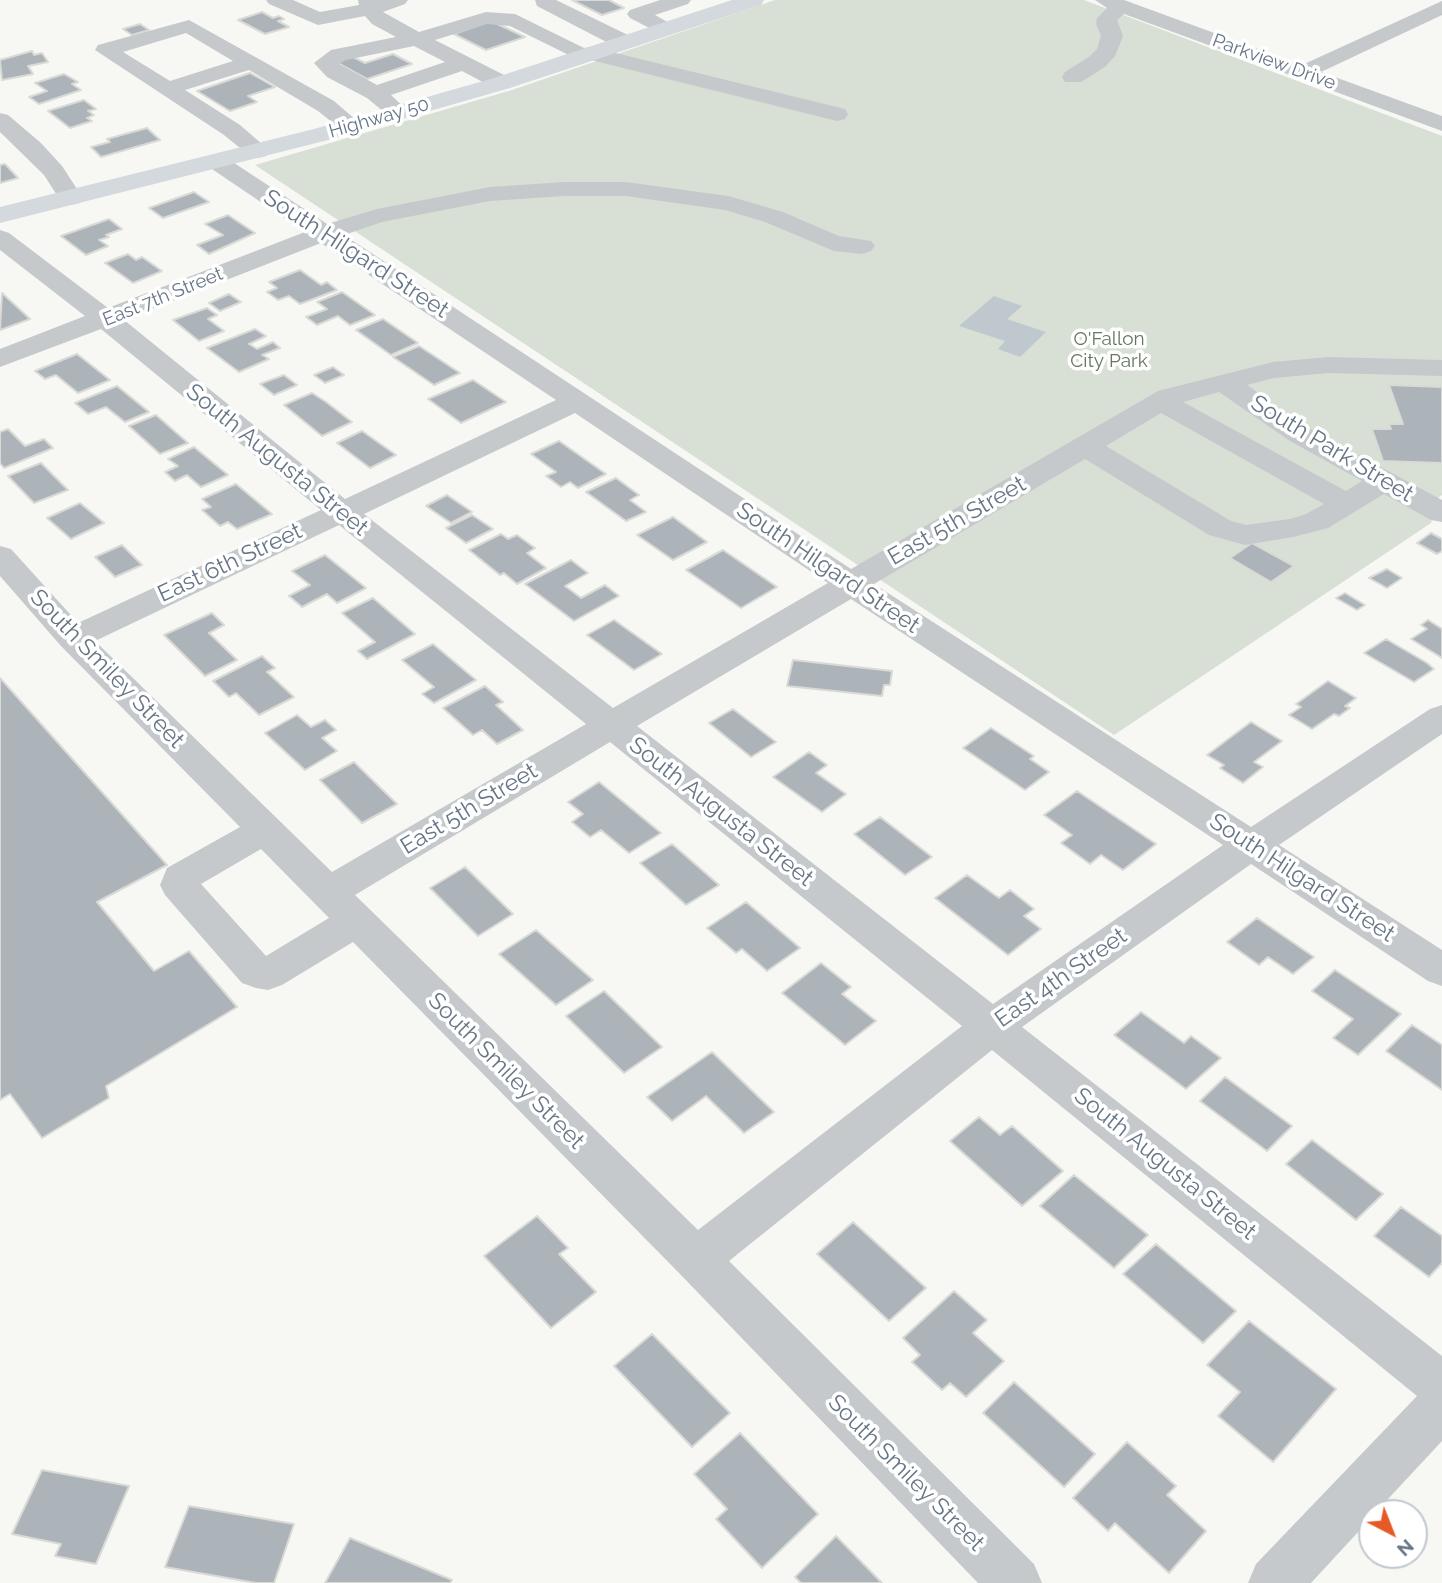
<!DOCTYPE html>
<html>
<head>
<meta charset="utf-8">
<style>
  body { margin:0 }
  #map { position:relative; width:1442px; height:1583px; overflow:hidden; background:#f7f7f4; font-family:Raleway,sans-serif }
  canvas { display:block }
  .north { position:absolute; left:1358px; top:1499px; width:70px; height:70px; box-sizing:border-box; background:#fff; border:2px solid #c2c8cf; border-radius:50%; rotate:138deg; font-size:19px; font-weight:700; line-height:28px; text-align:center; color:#667686 }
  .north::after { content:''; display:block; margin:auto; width:24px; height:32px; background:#e65a25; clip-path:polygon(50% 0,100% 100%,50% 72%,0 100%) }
</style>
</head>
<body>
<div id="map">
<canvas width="1442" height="1583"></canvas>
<div class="north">N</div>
</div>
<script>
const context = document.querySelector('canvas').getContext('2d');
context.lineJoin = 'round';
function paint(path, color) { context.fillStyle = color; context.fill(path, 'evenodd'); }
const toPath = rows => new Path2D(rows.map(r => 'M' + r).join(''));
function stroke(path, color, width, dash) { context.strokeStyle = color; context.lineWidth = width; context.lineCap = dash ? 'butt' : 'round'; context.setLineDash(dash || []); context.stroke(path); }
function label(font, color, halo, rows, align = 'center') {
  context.font = font + ' Raleway,sans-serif'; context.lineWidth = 7; context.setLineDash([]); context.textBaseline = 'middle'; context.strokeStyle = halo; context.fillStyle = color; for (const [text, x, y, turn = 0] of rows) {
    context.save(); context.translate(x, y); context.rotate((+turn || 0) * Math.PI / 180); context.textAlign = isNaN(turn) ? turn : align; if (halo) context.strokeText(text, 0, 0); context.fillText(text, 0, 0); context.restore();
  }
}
paint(toPath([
  [775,0,1084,0,1442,136,1442,495,1438,498,1431,523,1114,735,255,165,512,90]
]), '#d8dfd5');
paint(toPath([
  [994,296,1022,306,1007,319,1046,332,1020,357,998,349,1005,341,959,326]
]), '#bfc8ce');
const building = toPath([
  [572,0,609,0,624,8,602,15,572,0],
  [262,12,273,18,279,16,284,19,278,21,289,27,265,34,238,20,262,12],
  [491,21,525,37,486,50,454,34,491,21],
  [140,24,149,30,132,35,123,29,140,24],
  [32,51,34,55,42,53,48,62,28,66,33,74,2,80,0,60,32,51],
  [393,54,412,64,367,79,334,61,351,56,365,63,393,54],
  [250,73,275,87,248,96,257,102,230,111,197,91,250,73],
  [64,74,78,82,72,84,81,90,39,104,29,97,47,91,35,83,64,74],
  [84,100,96,109,88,111,94,115,87,118,92,121,70,128,48,111,84,100],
  [147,128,160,140,101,157,91,147,110,142,107,139,147,128],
  [5,164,18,178,0,183,0,165,5,164],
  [194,192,209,202,163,218,149,208,194,192],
  [228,215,255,233,209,254,197,245,223,235,205,224,228,215],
  [109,219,122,229,106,235,109,237,99,240,108,246,86,255,61,236,109,219],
  [128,254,136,260,142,257,162,271,133,283,105,263,128,254],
  [300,270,321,285,327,282,337,290,300,304,289,296,278,300,267,292,277,288,269,282,300,270],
  [342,292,375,315,350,325,338,316,317,325,306,317,327,309,317,302,342,292],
  [2,293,30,319,0,330,2,293],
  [229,294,241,302,220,311,209,303,229,294],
  [207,308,217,315,208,319,224,331,199,341,173,320,207,308],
  [383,319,418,343,391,355,356,330,383,319],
  [255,329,266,336,249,344,257,349,273,342,280,348,262,355,269,359,239,372,207,348,255,329],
  [419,346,460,373,434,385,393,357,419,346],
  [77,354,110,380,78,393,56,375,45,379,35,371,77,354],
  [333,367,344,375,325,383,314,375,333,367],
  [284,375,297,385,274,395,260,384,284,375],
  [473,380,506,402,461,423,428,399,473,380],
  [1389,385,1442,387,1442,463,1383,461,1372,429,1391,429,1389,424,1403,424,1389,385],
  [117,386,149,412,125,422,106,407,88,414,75,403,117,386],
  [312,393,326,402,352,422,322,436,284,405,312,393],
  [156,415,188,443,160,454,129,426,156,415],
  [8,429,25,446,44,439,53,448,4,468,0,463,0,432,8,429],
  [362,431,396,455,370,468,337,443,362,431],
  [559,441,606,474,578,488,570,482,561,487,546,476,556,472,531,454,559,441],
  [194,447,228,475,201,487,187,475,175,481,165,472,178,466,168,459,194,447],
  [41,463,68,490,34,503,8,476,41,463],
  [616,478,639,495,630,500,646,512,626,521,586,492,616,478],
  [236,484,272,514,237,529,228,522,220,526,202,510,211,507,202,499,236,484],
  [447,495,472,512,451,523,426,506,447,495],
  [80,503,104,523,71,539,47,518,80,503],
  [472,515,493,529,466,543,446,528,472,515],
  [673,517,707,542,673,560,637,535,673,517],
  [1431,533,1442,539,1442,551,1437,554,1417,543,1431,533],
  [501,534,508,539,517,535,535,548,527,553,546,568,517,584,504,573,500,575,469,550,501,534],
  [1252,543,1294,566,1271,582,1230,558,1252,543],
  [122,545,142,565,115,577,95,557,122,545],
  [723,550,777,587,741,608,686,570,723,550],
  [325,555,366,588,337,603,327,594,302,607,289,596,310,585,292,571,325,555],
  [571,560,588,573,565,586,581,598,605,585,619,596,574,621,525,584,571,560],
  [1387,569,1402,578,1387,588,1369,578,1387,569],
  [1345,593,1365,605,1357,610,1336,598,1345,593],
  [373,598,415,634,367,659,358,651,375,642,342,613,373,598],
  [212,613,224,625,209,633,237,660,205,676,164,635,212,613],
  [614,620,662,654,634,670,587,635,614,620],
  [1428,620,1442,629,1442,658,1411,639,1427,629,1421,625,1428,620],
  [1386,639,1427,663,1434,669,1414,682,1364,653,1386,639],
  [433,644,476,680,434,703,422,694,434,687,402,660,433,644],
  [262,656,275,668,267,672,294,697,259,715,236,693,229,697,213,681,262,656],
  [793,660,892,671,890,685,884,685,882,696,787,686,793,660],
  [0,678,167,865,97,902,154,971,189,951,237,1007,106,1086,109,1098,42,1138,10,1094,0,1100,0,678],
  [1328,681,1356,698,1345,706,1350,708,1339,716,1334,714,1312,729,1289,715,1301,707,1296,704,1328,681],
  [485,686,503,702,496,705,523,730,497,744,482,730,473,735,443,708,485,686],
  [733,709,776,742,751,757,709,723,733,709],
  [297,715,311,727,325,720,336,730,322,738,337,751,305,770,265,733,297,715],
  [1251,722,1282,741,1254,762,1263,767,1243,783,1220,768,1224,765,1207,755,1251,722],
  [991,728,1034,756,1030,759,1049,772,1025,790,963,748,991,728],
  [809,752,827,765,816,773,846,794,822,812,773,777,809,752],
  [354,762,397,804,362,823,320,780,354,762],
  [599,782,661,833,629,853,601,830,590,837,572,822,583,814,568,802,599,782],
  [1077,791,1156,844,1123,870,1101,855,1090,864,1061,843,1072,835,1044,815,1077,791],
  [880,817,932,857,905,875,854,834,880,817],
  [672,844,719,885,686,905,640,863,672,844],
  [465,867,513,914,478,936,430,888,465,867],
  [967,875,999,898,1010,890,1034,909,1024,916,1041,929,1008,955,935,898,967,875],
  [746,902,800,948,767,971,742,949,736,953,707,928,746,902],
  [1257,918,1314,957,1293,974,1268,957,1259,965,1227,942,1257,918],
  [536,930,593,980,556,1005,499,954,536,930],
  [821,963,851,987,842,994,876,1021,845,1045,782,993,821,963],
  [1335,970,1401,1014,1358,1055,1333,1038,1353,1019,1312,991,1335,970],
  [604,991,662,1047,624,1073,566,1016,604,991],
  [1141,1012,1184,1043,1191,1036,1221,1058,1186,1089,1114,1035,1141,1012],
  [1412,1025,1442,1045,1442,1090,1386,1051,1412,1025],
  [712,1052,774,1112,744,1133,706,1096,672,1121,647,1097,712,1052],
  [1225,1077,1292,1126,1267,1151,1200,1101,1225,1077],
  [979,1117,1000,1135,1012,1126,1063,1171,1022,1206,950,1141,979,1117],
  [1312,1140,1383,1194,1356,1220,1286,1164,1312,1140],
  [1074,1175,1148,1235,1114,1268,1040,1206,1074,1175],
  [1401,1207,1442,1236,1442,1263,1429,1277,1374,1236,1401,1207],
  [537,1216,568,1248,559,1254,596,1292,551,1328,484,1256,537,1216],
  [853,1222,926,1288,889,1321,817,1254,853,1222],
  [1156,1244,1236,1311,1203,1343,1123,1274,1156,1244],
  [954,1291,987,1320,973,1333,1004,1361,966,1397,950,1383,942,1390,912,1362,920,1355,903,1338,954,1291],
  [1249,1321,1336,1389,1273,1462,1218,1416,1240,1392,1207,1365,1249,1321],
  [652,1334,730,1413,692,1447,614,1366,652,1334],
  [1014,1382,1095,1454,1064,1487,983,1413,1014,1382],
  [740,1433,818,1514,762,1568,716,1519,727,1509,694,1474,740,1433],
  [1127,1442,1176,1486,1167,1495,1206,1531,1169,1573,1115,1523,1108,1531,1073,1498,1127,1442],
  [42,1470,129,1486,96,1564,55,1556,61,1544,12,1534,42,1470],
  [189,1506,294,1524,274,1583,256,1583,165,1567,189,1506],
  [836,1536,882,1583,801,1583,795,1577,836,1536],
  [350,1538,452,1580,450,1583,325,1583,350,1538]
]);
paint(building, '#acb3b9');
stroke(building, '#d9d9d6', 2);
paint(toPath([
  [266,0,293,0,320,12,359,5,358,0,408,0,405,4,383,12,419,32,486,12,515,14,584,48,591,47,845,109,848,114,845,119,837,121,591,60,583,62,510,26,487,24,435,40,510,78,513,83,510,88,494,88,462,71,391,95,409,112,406,117,398,119,390,117,367,98,327,77,314,63,331,50,396,37,372,24,365,16,318,25,269,4,266,0],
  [414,46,445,62,377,85,339,64,346,60,414,46],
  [535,0,556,0,632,37,635,42,632,47,616,47,537,6,535,0],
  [660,0,691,0,688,4,655,15,673,25,677,29,673,33,659,33,630,18,627,14,630,10,660,0],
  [1095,0,1124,0,1302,65,1442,1,1442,15,1321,72,1442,116,1442,131,1124,14,1117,20,1123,36,1115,56,1105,67,1081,82,1065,82,1062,77,1065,72,1089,57,1097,49,1101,36,1096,24,1097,18,1107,8,1095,0],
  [189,20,334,101,363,126,359,131,343,131,318,111,249,70,185,90,240,125,270,151,266,156,258,158,250,156,224,135,95,50,98,45,189,20],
  [186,33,233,61,170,81,123,52,186,33],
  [0,113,8,115,41,143,62,166,83,198,80,203,71,205,62,203,44,175,0,132,0,113],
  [217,155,225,157,327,224,377,209,490,187,564,182,626,182,728,196,783,212,839,236,871,241,875,246,871,251,862,254,834,251,765,222,725,210,626,196,564,196,490,201,382,222,344,235,851,569,1158,391,1273,362,1329,357,1442,360,1442,376,1329,373,1274,378,1247,385,1310,429,1442,500,1442,522,1431,520,1384,494,1328,528,1293,537,1245,545,1209,535,1085,459,874,584,1251,827,1430,709,1442,705,1442,734,1279,845,1442,950,1442,986,1428,981,1251,864,1022,1027,1442,1356,1442,1441,1375,1513,1372,1513,1372,1517,1311,1583,1248,1583,1256,1564,1417,1396,992,1050,729,1261,1034,1564,1042,1583,978,1583,680,1274,353,942,282,985,268,990,256,988,242,983,165,895,160,885,167,868,240,827,61,646,0,576,0,546,11,549,78,623,321,510,101,329,0,367,0,349,85,316,0,250,0,230,9,233,108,308,305,232,209,167,205,162,209,157,217,155],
  [321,243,556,400,345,499,124,320,321,243],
  [1219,392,1290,441,1362,481,1346,491,1183,402,1219,392],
  [575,413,828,583,613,708,364,514,575,413],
  [1161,413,1324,504,1306,514,1290,519,1246,525,1231,521,1106,446,1161,413],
  [339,525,586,724,332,872,95,641,339,525],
  [851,599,1223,845,993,1004,637,726,851,599],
  [610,742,962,1026,698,1230,355,895,610,742],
  [261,849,329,918,266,956,201,884,261,849]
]), '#c5c9cc');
paint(toPath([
  [732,0,764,0,761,5,510,88,332,139,0,223,0,207,314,129,494,78,732,0]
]), '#d4d9dd');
label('19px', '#667686', '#fff', [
  ["Parkview Drive",1274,62,20],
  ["Highway 50",379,118,-16],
  ["East 7th Street",163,297,-22]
]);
label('19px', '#647861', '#fff', [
  ["O'Fallon",1109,339],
  ["City Park",1109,361]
]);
label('23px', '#667686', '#fff', [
  ["South Hilgard Street",356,254,33],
  ["South Park Street",1332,449,31],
  ["South Augusta Street",277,460,39],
  ["East 5th Street",957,521,-30],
  ["East 6th Street",230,563,-25],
  ["South Hilgard Street",828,568,34],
  ["South Smiley Street",107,669,46],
  ["East 5th Street",469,809,-31],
  ["South Augusta Street",721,812,38],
  ["South Hilgard Street",1302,878,33],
  ["East 4th Street",1061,978,-35],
  ["South Smiley Street",506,1071,45],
  ["South Augusta Street",1165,1164,39],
  ["South Smiley Street",906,1473,45]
]);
</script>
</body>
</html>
